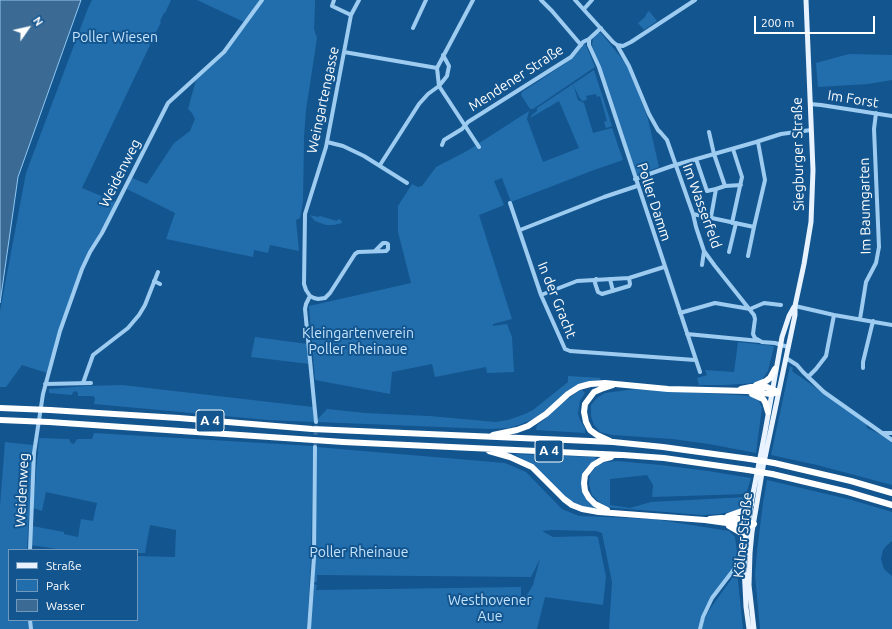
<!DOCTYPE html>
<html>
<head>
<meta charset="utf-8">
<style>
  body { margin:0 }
  #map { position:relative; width:892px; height:629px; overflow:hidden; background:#13558f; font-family:Ubuntu,sans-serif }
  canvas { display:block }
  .legend { position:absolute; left:8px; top:549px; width:130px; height:72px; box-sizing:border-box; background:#13558f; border:1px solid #7199bc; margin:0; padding:5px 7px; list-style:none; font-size:12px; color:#fff }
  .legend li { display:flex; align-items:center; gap:8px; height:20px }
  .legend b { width:20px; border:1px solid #7199bc }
  .north { position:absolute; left:8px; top:8px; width:40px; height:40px; -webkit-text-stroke:3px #13558f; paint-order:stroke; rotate:56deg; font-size:11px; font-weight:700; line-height:16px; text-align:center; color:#fff }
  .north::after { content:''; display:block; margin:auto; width:14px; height:18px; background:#fff; clip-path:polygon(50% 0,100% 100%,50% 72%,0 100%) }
  .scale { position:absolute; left:754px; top:16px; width:121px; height:18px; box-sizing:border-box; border:2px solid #fff; border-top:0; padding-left:5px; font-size:12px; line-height:14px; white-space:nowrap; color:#fff; -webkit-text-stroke:3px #13558f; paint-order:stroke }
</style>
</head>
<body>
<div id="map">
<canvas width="892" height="629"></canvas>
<ul class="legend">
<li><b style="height:5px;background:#e8f3ff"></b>Straße</li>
<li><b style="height:11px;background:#226eac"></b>Park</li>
<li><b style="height:11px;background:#3b6b95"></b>Wasser</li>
</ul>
<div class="north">N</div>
<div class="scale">200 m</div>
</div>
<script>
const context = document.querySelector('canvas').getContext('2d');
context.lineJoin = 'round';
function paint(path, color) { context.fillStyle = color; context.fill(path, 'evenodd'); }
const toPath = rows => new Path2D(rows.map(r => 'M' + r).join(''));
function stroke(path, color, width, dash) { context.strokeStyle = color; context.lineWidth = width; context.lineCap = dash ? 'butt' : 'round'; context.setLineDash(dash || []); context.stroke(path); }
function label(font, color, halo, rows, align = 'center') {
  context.font = font + ' Ubuntu,sans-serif'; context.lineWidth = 4; context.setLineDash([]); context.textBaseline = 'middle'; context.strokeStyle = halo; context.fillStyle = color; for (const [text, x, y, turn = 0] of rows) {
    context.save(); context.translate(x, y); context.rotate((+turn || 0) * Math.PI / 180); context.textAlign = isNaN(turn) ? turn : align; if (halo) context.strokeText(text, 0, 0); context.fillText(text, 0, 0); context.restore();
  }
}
paint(toPath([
  [92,0,171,0,165,13,164,13,160,21,161,22,82,188,116,202,68,304,47,373,22,365,6,387,0,387,0,311,26,173,88,8],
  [197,0,315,0,315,6,314,29,317,38,306,110,304,137,303,202,300,218,296,220,299,251,270,245,268,253,254,250,253,257,166,239,175,213,127,189,132,178,147,184,174,143,190,131,195,119,192,113,188,109,196,80,224,55,244,22],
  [649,11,657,21,644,30,638,23,646,16,646,14],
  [598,33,601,33,628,66,648,119,659,167,637,175,635,174,592,45,593,38],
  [585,43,595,67,533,109,530,109,521,95,522,92,572,59],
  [849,54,892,55,892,80,868,84,818,87,816,63],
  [594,70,612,126,606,128,604,122,607,121,600,96,597,97,596,94,586,96,587,100,582,101,579,97,573,84],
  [573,84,578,100,584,103,593,133,612,128,623,160,594,170,511,202,502,178,494,181,504,205,479,215,512,319,493,324,493,326,507,324,512,337,514,372,487,373,486,367,435,377,432,364,392,372,390,394,315,380,309,306,411,283,398,232,398,206,412,184,418,187,422,186,436,167,467,151,529,111,527,119,543,162,579,148,559,101,530,118,532,115,537,111,537,108],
  [310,215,318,217,320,216,337,221,338,219,341,220,342,223,334,225,326,225,315,221],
  [255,337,308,344,310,364,251,357],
  [738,342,774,346,768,371,763,378,763,380,756,383,725,385,699,385,697,378,707,375,705,370,734,372],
  [790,366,793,368,792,371,866,423,867,428,884,436,892,442,892,485,817,465,771,455],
  [568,376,601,378,599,380,588,382,573,388,537,417,519,425,508,428,490,429,317,422,317,420,327,409,365,413,429,416,496,422,508,420,525,414,533,410,568,382],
  [122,385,313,407,314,422,268,420,94,404,95,398,93,396,78,396,78,393,76,391,73,392,72,395,49,393,49,389,87,386],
  [635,389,752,396,761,400,759,402,762,407,756,453,709,444,672,439,612,435,600,432,594,425,591,416,591,405,597,398,605,393],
  [580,390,582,390,585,393,580,401,578,414,580,420,585,428,585,433,536,430,537,425,544,420,557,407],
  [94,433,313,446,311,558,307,629,32,629,31,620,137,620,137,556,175,557,176,530,150,525,145,553,137,553,137,550,63,550,31,545,32,526,64,532,64,534,78,537,81,519,93,521,97,503,46,492,42,511,33,508,39,438,69,439,71,443,74,444,77,439,92,439],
  [5,442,33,445,27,550,9,550,9,620,29,620,29,629,0,629,0,506],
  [316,447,505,463,526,472,562,509,579,516,654,519,729,531,735,537,738,560,707,605,700,620,698,629,609,629,612,582,602,533,596,531,552,530,542,531,553,537,594,536,598,537,606,577,603,605,545,597,537,629,310,629,314,584,317,585,316,590,521,587,521,605,533,585,540,559,531,577,317,575,317,582,314,582],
  [514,454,595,457,596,459,586,468,582,478,582,485,600,509,581,506,574,503,566,497,529,463],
  [617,461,661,465,708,471,751,478,746,494,652,497,653,485,647,475,610,479,610,505,630,508,651,502,746,497,740,510,719,514,702,515,616,508,607,507,598,501,592,495,589,484,590,474,598,465,606,462],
  [767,480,852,500,892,512,892,541,886,546,883,550,881,559,884,569,892,576,892,629,760,629,755,575,757,551,763,503],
  [737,571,743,629,702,629,704,620,710,609]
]), '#226eac');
const water = toPath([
  [0,0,81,0,18,177,0,303,0,0]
]);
paint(water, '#3b6b95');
stroke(water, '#90c8f4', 1);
stroke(toPath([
  [315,447,316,422]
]), '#366ea0', 4, [4, 2]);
stroke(toPath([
  [334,0,332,6,351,15],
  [359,0,351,15,326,147,305,214,304,284,306,290,310,296,314,298,318,299,325,298,330,293,355,254,358,252,386,251,388,249,388,244,386,243,383,243,375,251],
  [473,0,437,68,439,86,479,147],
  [541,0,552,11,581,45],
  [575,0,613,42,617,45,629,66,649,114,658,130,661,133,667,140,693,214,696,227,704,251,715,266,754,315,755,319,753,334,755,338,762,342,775,343,788,347],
  [584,9,592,0],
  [413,28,426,0],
  [589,39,589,45,599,67,700,372],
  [617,45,623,46,631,42,695,0],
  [344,52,437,68],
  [810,104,821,105,892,116],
  [709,132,714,154,725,186,741,185],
  [327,142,343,146,364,156,407,183],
  [442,145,444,140,462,129,468,122,571,57,583,42,589,39,601,28],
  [696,159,707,191,716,189],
  [380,165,419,104,428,94,439,86,447,76,449,66,443,55],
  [635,179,672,166,756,142,781,134,811,130],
  [510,203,541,295,565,349,570,351,695,360],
  [693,214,754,227,748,256],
  [711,217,716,189,725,186],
  [732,223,742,177,733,149],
  [754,227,765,180,758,142],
  [520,230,604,197,637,186],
  [729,252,736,223],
  [702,265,704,251],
  [596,279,595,283,598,292,602,294,629,286,630,284,629,278],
  [610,279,613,291],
  [154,281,160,284],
  [541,295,577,281,629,278,664,267],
  [310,296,306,304,305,309,316,422],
  [795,306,834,315,892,325],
  [680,313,715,303,750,309,764,303,781,305],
  [860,319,866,282,876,263,879,247,874,129,876,113],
  [687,334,760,341],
  [786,358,797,365,803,372,824,392,892,440],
  [863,368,863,362,873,321],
  [808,377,816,369,826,356,834,315],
  [83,383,93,355,128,328,139,315,145,305,158,272],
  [45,384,91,383],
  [884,433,892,433],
  [30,550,34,453,43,394,60,331,82,269,90,252,102,233,168,103,224,52,262,0],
  [30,620,31,629],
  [309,629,314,557,315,447],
  [700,629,703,617,712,598,745,555]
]), '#9eccf1', 4);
stroke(toPath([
  [749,629,746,607,744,566,746,540,751,504,765,432,782,337,789,316,794,307],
  [754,629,749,585,750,553,752,532,763,467,795,315,795,306,804,264,811,222,813,170,806,0]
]), '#e8f3ff', 5);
stroke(toPath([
  [756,385,766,381,770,378,775,369],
  [741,389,751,387,767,387,778,392],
  [752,394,763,399,765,402,768,412],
  [50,410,179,418,312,429,613,442,663,447,750,459],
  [49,422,343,442,623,455,664,458,748,470],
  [493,435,517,430,528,426,546,414,568,394,579,387,590,384,605,383,668,389,747,391,771,394,778,392],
  [610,441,597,435,590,430,586,422,584,412,585,404,594,392,601,389,613,385],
  [489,451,510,457,532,467,564,499,572,505,582,509,599,512,705,520,741,525,747,526,754,524],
  [774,463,851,481,892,493],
  [772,474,848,492,892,505],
  [607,510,595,504,589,498,585,491,584,483,585,475,593,465,603,459,611,457],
  [728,516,742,511,751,504],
  [710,519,721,518,742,519,754,524],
  [729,526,741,533,746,540]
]), '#fff', 6);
stroke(toPath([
  [0,408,50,410],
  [0,420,49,422],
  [750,459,774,463],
  [748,470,772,474]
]), '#fff', 6);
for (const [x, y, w] of [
  [210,421,28],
  [549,451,28]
]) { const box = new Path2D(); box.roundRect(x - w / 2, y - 11, w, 22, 3); context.fillStyle = '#13558f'; context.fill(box); stroke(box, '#fff', 1); }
label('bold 13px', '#fff', null, [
  ["A 4",210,421],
  ["A 4",549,451]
]);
label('14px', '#c5e3fc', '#13558f', [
  ["Poller Wiesen",115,37],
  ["Kleingartenverein",358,333],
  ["Poller Rheinaue",358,349],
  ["Poller Rheinaue",359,552],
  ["Westhovener",490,600],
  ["Aue",490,616]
]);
label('14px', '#fff', '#13558f', [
  ["Mendener Straße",516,78,-33],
  ["Im Forst",853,99,9],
  ["Weingartengasse",323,100,-78],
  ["Siegburger Straße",798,154,-91],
  ["Weidenweg",120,173,-63],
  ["Poller Damm",654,202,72],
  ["Im Wasserfeld",702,206,70],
  ["Im Baumgarten",865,206,-91],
  ["In der Gracht",557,300,68],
  ["Weidenweg",22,490,-87],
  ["Kölner Straße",743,535,-84]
]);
</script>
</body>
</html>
